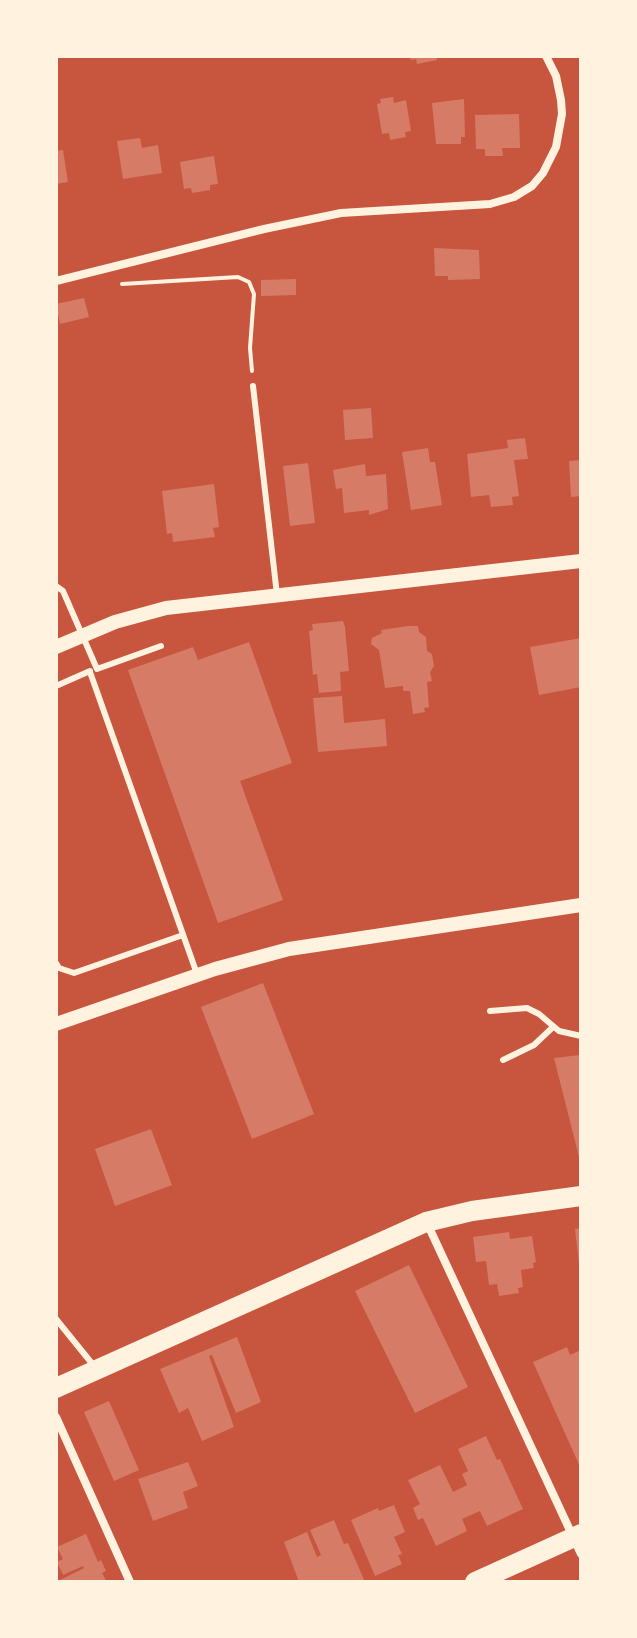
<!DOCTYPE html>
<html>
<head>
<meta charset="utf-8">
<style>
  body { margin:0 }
  #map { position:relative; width:637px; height:1638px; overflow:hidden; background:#c8553d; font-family:Lora,serif }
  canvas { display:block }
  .frame { position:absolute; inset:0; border:58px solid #fff3e0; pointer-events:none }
</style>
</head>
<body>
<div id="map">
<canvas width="637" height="1638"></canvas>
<div class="frame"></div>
</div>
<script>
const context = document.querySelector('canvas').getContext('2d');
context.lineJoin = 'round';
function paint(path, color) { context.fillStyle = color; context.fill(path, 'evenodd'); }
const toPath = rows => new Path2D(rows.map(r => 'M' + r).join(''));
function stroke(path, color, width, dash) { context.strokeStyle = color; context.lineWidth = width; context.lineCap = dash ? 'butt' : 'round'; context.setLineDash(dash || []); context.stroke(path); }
paint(toPath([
  [410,56,436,56,437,60,417,64,416,59,411,60],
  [393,97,394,103,406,100,411,131,405,132,406,137,390,140,389,133,382,134,377,104,381,103,380,99],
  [464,99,465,137,461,137,461,144,436,144,432,103],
  [519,114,520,148,502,148,503,156,485,156,485,149,476,149,475,115],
  [140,138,142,148,158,145,162,173,123,179,117,141],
  [63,150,68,182,56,184,56,151],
  [214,156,218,184,210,185,210,190,192,193,191,188,184,189,180,162],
  [434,248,479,250,480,279,448,280,448,276,435,276],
  [296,279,296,295,261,296,261,280],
  [84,298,89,317,60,324,56,304],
  [371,408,373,438,345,440,343,410],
  [525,438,528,459,514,460,519,496,512,497,513,505,491,507,489,495,471,497,467,454,508,448,507,440],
  [428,448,430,462,435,462,442,505,411,510,402,452],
  [581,460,581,496,571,497,569,461],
  [308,463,315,523,290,526,283,466],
  [365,464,366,476,386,474,388,509,369,515,369,510,344,513,342,488,336,489,333,470],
  [214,484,219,527,213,528,215,537,173,542,172,533,167,534,162,491],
  [343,621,345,627,349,671,340,672,341,691,319,693,317,674,313,675,309,631,313,630,312,624],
  [408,626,418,626,419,632,426,637,427,651,432,654,434,666,430,672,432,681,427,682,429,707,424,708,425,712,413,714,410,691,403,691,403,686,385,688,379,650,371,644,372,638,382,633,381,630],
  [581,638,581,687,539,695,530,647],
  [249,642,292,763,240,781,283,900,218,923,128,670,193,647,198,660],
  [342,696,344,723,385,719,387,746,318,752,313,698],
  [263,983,314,1114,252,1139,201,1007],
  [580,1055,581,1066,580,1161,554,1058],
  [151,1129,172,1185,115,1206,95,1149],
  [581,1228,581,1263,579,1263,575,1229],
  [509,1232,510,1239,532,1236,536,1262,533,1263,534,1268,521,1270,523,1287,518,1288,519,1293,499,1296,497,1284,489,1285,486,1261,476,1262,473,1237],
  [409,1265,468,1387,415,1413,355,1291],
  [237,1337,261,1402,236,1413,212,1355,209,1356,234,1427,202,1441,188,1408,179,1413,160,1369],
  [567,1347,570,1355,581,1350,581,1469,533,1362],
  [109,1401,139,1470,114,1481,84,1412],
  [486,1436,497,1460,500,1459,523,1509,487,1526,480,1511,462,1519,467,1531,436,1546,423,1518,418,1520,413,1508,420,1504,408,1480,440,1465,453,1492,467,1485,462,1474,468,1471,458,1449],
  [188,1462,198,1486,183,1492,188,1508,153,1521,138,1479],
  [394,1505,405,1532,394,1537,402,1554,398,1555,402,1564,375,1576,351,1520,378,1508,379,1511],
  [334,1520,344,1544,348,1543,365,1582,299,1582,284,1542,307,1532,317,1557,321,1555,310,1530],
  [86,1534,98,1562,101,1560,106,1571,102,1573,107,1582,56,1582,84,1568,83,1566,63,1575,57,1562,63,1559,57,1547]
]), '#d67c66');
stroke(toPath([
  [122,284,238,277,249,282,254,294,250,348,252,371]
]), '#fff3e0', 4);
stroke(toPath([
  [253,386,277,595],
  [56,586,63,591,97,669,161,646],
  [90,672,197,974],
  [56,686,90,671],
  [56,963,59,968,74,973,183,935],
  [490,1011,527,1008,539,1014,559,1031,581,1036],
  [503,1060,534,1045,553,1027],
  [56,1319,94,1366]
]), '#fff3e0', 6);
stroke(toPath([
  [56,281,264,229,341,213,490,204,514,197,532,186,543,173,556,147,562,114,561,100,556,76,546,56],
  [427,1223,581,1554],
  [56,1417,130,1582]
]), '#fff3e0', 8);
stroke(toPath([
  [56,647,115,622,166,608,581,561],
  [56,1024,215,969,289,949,581,905]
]), '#fff3e0', 14);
stroke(toPath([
  [56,1388,426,1222,472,1211,581,1196],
  [475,1582,581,1534]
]), '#fff3e0', 20);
</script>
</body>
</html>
